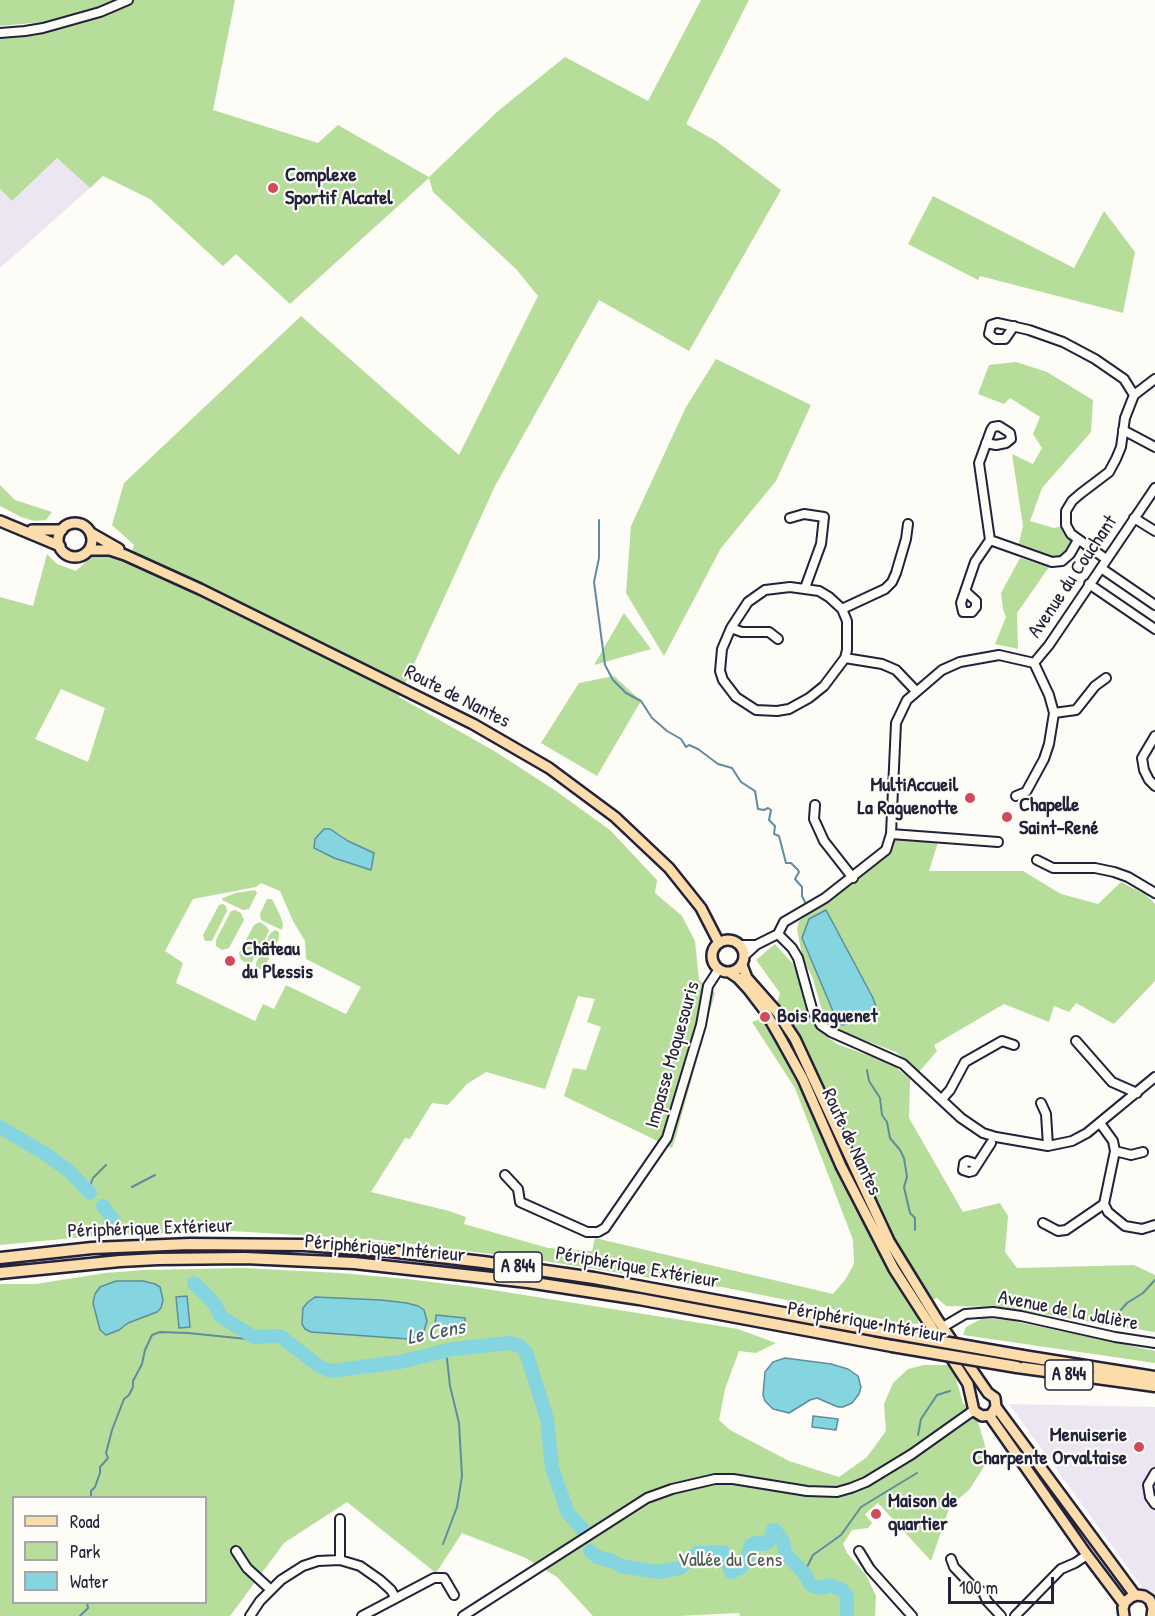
<!DOCTYPE html>
<html>
<head>
<meta charset="utf-8">
<style>
  body { margin:0 }
  #map { position:relative; width:1155px; height:1616px; overflow:hidden; background:#fdfcf7; font-family:"Patrick Hand",sans-serif }
  canvas { display:block }
  .legend { position:absolute; left:12px; top:1496px; width:195px; height:108px; box-sizing:border-box; background:#fdfcf7; border:2px solid #a5a5ac; margin:0; padding:8px 10px; list-style:none; font-size:18px; color:#22223b }
  .legend li { display:flex; align-items:center; gap:12px; height:30px }
  .legend b { width:30px; border:2px solid #a5a5ac }
  .scale { position:absolute; left:948px; top:1577px; width:106px; height:27px; box-sizing:border-box; border:3px solid #22223b; border-top:0; padding-left:8px; font-size:18px; line-height:21px; white-space:nowrap; color:#22223b; -webkit-text-stroke:4px #fdfcf7; paint-order:stroke }
</style>
</head>
<body>
<div id="map">
<canvas width="1155" height="1616"></canvas>
<ul class="legend">
<li><b style="height:8px;background:#fddcac"></b>Road</li>
<li><b style="height:16px;background:#b6dd99"></b>Park</li>
<li><b style="height:16px;background:#85d5e1"></b>Water</li>
</ul>
<div class="scale">100 m</div>
</div>
<script>
const context = document.querySelector('canvas').getContext('2d');
context.lineJoin = 'round';
function paint(path, color) { context.fillStyle = color; context.fill(path, 'evenodd'); }
const toPath = rows => new Path2D(rows.map(r => 'M' + r).join(''));
function stroke(path, color, width, dash) { context.strokeStyle = color; context.lineWidth = width; context.lineCap = dash ? 'butt' : 'round'; context.setLineDash(dash || []); context.stroke(path); }
function label(font, color, halo, rows, align = 'center') {
  context.font = font + ' "Patrick Hand",sans-serif'; context.lineWidth = 4.5; context.setLineDash([]); context.textBaseline = 'middle'; context.strokeStyle = halo; context.fillStyle = color; for (const [text, x, y, turn = 0] of rows) {
    context.save(); context.translate(x, y); context.rotate((+turn || 0) * Math.PI / 180); context.textAlign = isNaN(turn) ? turn : align; if (halo) context.strokeText(text, 0, 0); context.fillText(text, 0, 0); context.restore();
  }
}
paint(toPath([
  [57,158,90,188,0,268,0,189,12,201],
  [1009,1404,1155,1407,1155,1605]
]), '#ece6f2');
paint(toPath([
  [0,0,235,0,213,110,318,143,338,125,429,177,498,111,565,57,648,101,701,0,749,0,686,124,716,141,781,190,689,351,599,300,495,486,399,697,496,752,556,791,610,830,657,880,655,893,682,916,695,941,699,980,715,993,676,1136,672,1148,564,1096,573,1068,586,1070,601,1027,587,1022,595,999,578,996,545,1089,486,1072,467,1084,448,1105,432,1103,410,1139,405,1138,371,1192,449,1211,466,1217,464,1224,548,1248,592,1251,595,1238,833,1294,845,1280,854,1264,853,1240,795,1088,752,1022,774,1014,780,993,756,960,775,944,793,964,819,1031,837,1044,892,1064,910,1079,909,1118,963,1212,1000,1203,1008,1216,1005,1252,1017,1268,1134,1265,1155,1275,1155,1332,996,1307,946,1306,937,1298,921,1304,918,1324,901,1323,722,1287,695,1285,545,1261,381,1240,231,1231,194,1232,105,1235,0,1245,0,597,33,606,47,554,57,564,76,571,94,554,111,556,129,561,134,545,112,525,124,483,301,316,459,455,538,296,516,269,433,192,429,178,290,304,236,254,223,266,150,199,103,176,90,188,57,158,12,201,0,189,0,39,39,35,43,22,0,26],
  [61,689,105,708,88,762,35,739],
  [339,834,348,841,373,853,371,869,334,858,314,849,315,839],
  [261,883,280,891,293,921,305,941,306,959,361,987,346,1014,286,985,274,1009,263,1004,255,1021,176,983,183,963,165,951,193,899,256,887],
  [933,196,1074,268,1104,211,1135,252,1123,313,980,276,978,280,908,244],
  [716,359,811,405,776,481,721,548,664,656,626,593,631,526,686,407],
  [1016,362,1047,372,1093,400,1091,432,1042,488,1030,521,1054,528,1062,526,1073,541,1062,556,1052,558,1018,547,1023,526,1012,454,1033,464,1042,448,1033,434,1040,417,1010,398,1004,404,978,394,989,365],
  [0,485,15,500,52,512,46,520,34,521,21,517,0,506],
  [1020,558,1049,567,1017,613,1018,649,995,644,1006,617,1003,609,1001,593],
  [624,613,651,649,594,665],
  [614,676,641,701,597,776,541,743,579,683],
  [893,838,938,842,929,871,1023,871,1061,894,1098,904,1121,882,1146,895,1155,904,1155,981,1114,1024,1076,1003,1069,1012,1054,1006,1049,1022,1004,1004,934,1045,937,1051,919,1072,896,1052,837,1030,825,1021,812,976,803,960,797,929,799,921,856,881,887,853],
  [826,910,873,998,878,1012,843,1025,838,1023,803,938,809,919],
  [255,890,257,893,249,909,243,910,222,900,223,898,236,893],
  [267,899,272,899,280,915,283,924,282,930,261,920,260,914],
  [223,904,226,906,227,911,212,941,205,941,203,935,219,905],
  [235,910,241,913,244,920,229,948,222,950,216,946,216,940,231,911],
  [260,922,267,927,269,931,252,962,247,963,241,960,239,953,254,925],
  [275,930,279,932,279,938,264,968,260,969,256,967,256,963,270,934],
  [243,1268,340,1273,407,1279,480,1288,738,1329,776,1343,756,1353,739,1351,725,1389,719,1420,730,1430,789,1461,839,1477,867,1457,886,1431,884,1404,893,1383,908,1369,924,1365,952,1365,963,1403,978,1422,989,1459,969,1490,950,1506,931,1561,878,1503,865,1514,872,1523,868,1528,852,1530,843,1544,847,1553,866,1575,876,1596,875,1616,740,1616,739,1613,679,1616,593,1616,557,1577,526,1558,462,1533,436,1573,347,1502,284,1543,230,1616,0,1616,0,1284,36,1284,105,1273,144,1270],
  [14,1498,206,1498,206,1602,14,1602],
  [983,1318,1008,1320,1155,1351,1155,1363,963,1335,966,1327]
]), '#b6dd99');
const water = toPath([
  [324,829,330,829,348,841,374,853,371,870,334,858,314,848,315,839,324,829],
  [826,910,873,998,878,1012,843,1025,838,1023,802,938,809,919,826,910],
  [116,1281,143,1281,155,1284,160,1287,163,1300,161,1308,157,1312,128,1323,119,1330,106,1335,100,1330,93,1303,95,1294,100,1287,116,1281],
  [187,1296,190,1327,179,1328,176,1297,187,1296],
  [315,1297,381,1300,407,1303,418,1306,424,1310,427,1321,423,1334,408,1339,311,1332,305,1329,302,1324,303,1308,308,1302,315,1297],
  [436,1315,465,1318,464,1329,435,1326,436,1315],
  [785,1358,831,1364,848,1369,858,1376,861,1387,859,1394,852,1403,843,1407,838,1407,817,1398,810,1400,789,1413,773,1409,765,1401,763,1395,765,1372,773,1362,785,1358],
  [813,1416,838,1419,836,1430,812,1427,813,1416]
]);
paint(water, '#85d5e1');
stroke(water, '#5d8d9f', 1.5);
stroke(toPath([
  [599,520,599,558,594,582,605,665,613,680,626,693,641,701,652,718,667,731,681,739,686,747,689,745,698,749,718,764,732,768,741,782,755,791,758,809,764,810,768,808,771,810,769,820,775,826,774,834,779,836,786,863,791,863,798,870,799,872,795,879,802,887,802,896,805,902],
  [867,1070,869,1081,880,1098,882,1115,887,1122,890,1138,900,1150,904,1158,907,1177,904,1187,910,1213,915,1218,915,1230],
  [132,1187,155,1175],
  [88,1191,93,1178,106,1165],
  [1107,1321,1110,1316,1120,1311,1127,1303,1143,1293,1155,1280],
  [918,1435,921,1419,937,1395,950,1391],
  [91,1498,91,1491,95,1487,100,1473,100,1467,108,1458,106,1453,112,1430,124,1399,129,1395,133,1387,133,1381,142,1364,145,1350,152,1335,160,1332,188,1333,247,1339,254,1337],
  [443,1544,457,1507,462,1476,459,1423,450,1386,446,1350],
  [804,1573,813,1555,841,1535,861,1507,917,1473],
  [80,1616,88,1608,87,1602]
]), '#5d8d9f', 2);
stroke(toPath([
  [0,1127,47,1155,69,1171,90,1193],
  [103,1206,113,1219],
  [194,1283,214,1303,221,1317,254,1337,280,1336,319,1366,330,1371,400,1362,453,1349,510,1343,520,1346,526,1352,547,1419,552,1468,568,1513,584,1531],
  [590,1551,597,1557,612,1561,621,1566,659,1572,680,1568,697,1553,723,1552,731,1572,740,1568,747,1560,751,1545,755,1543,765,1544,770,1540,773,1530,775,1530,783,1541,785,1553,804,1573,811,1585,821,1588,830,1585,842,1590,847,1596,847,1616]
]), '#85d5e1', 14);
const minor = toPath([
  [0,33,25,31,43,28,100,12,128,0],
  [1014,326,1005,339,995,339,989,334,991,325,997,323,1002,324,1016,327,1029,330,1063,342,1095,359,1124,379,1134,395,1125,418,1121,447,1116,459,1109,472,1080,494,1072,501,1066,511,1066,525,1071,534,1106,559],
  [1134,395,1155,379],
  [1123,430,1155,447],
  [986,443,996,445,1006,443,1011,439,1010,433,999,426,993,427,991,430,979,463,990,540,1052,562,1062,561,1070,554,1078,540],
  [790,518,804,514,824,517,821,544,805,588],
  [1134,518,1155,531],
  [1101,568,1155,605],
  [1089,584,1155,629],
  [790,587,819,591,829,597,842,609,847,621,847,650,845,658,824,686,809,698,789,709,777,711,756,710,736,697,723,680,720,671,722,649,731,628,748,602,765,590,790,587],
  [966,592,976,601,976,607,972,612,963,612,961,603,975,562,990,540],
  [842,609,885,589,892,582,896,573,906,539,908,524],
  [731,628,742,632,769,632,778,639],
  [845,658,882,664,896,670,916,691],
  [1054,713,1076,710,1095,686,1106,678],
  [1155,736,1142,758,1144,770,1149,780,1155,786],
  [1016,796,1026,792,1044,759,1049,744,1054,713,1049,695,1034,663],
  [815,805,814,819,824,841,853,878],
  [891,834,998,842],
  [1037,860,1053,868,1095,868,1114,872,1128,877,1155,893],
  [778,934,792,948,798,958,813,1012,821,1025,831,1032,903,1064,961,1118,983,1133,996,1137,1048,1146,1072,1141,1087,1133,1155,1077],
  [740,945,756,945],
  [744,956,756,945,778,934,784,922,825,898,886,850,891,834,896,723,907,700,942,670,960,662,999,655,1034,663,1049,645,1155,488],
  [1076,1041,1112,1082,1137,1093],
  [942,1099,950,1090,965,1062,1002,1041,1014,1045],
  [1041,1103,1046,1114,1048,1146],
  [1115,1151,1131,1155,1143,1152],
  [977,1164,967,1161,964,1163,963,1170,969,1172,973,1171,991,1143],
  [505,1175,518,1189,520,1202,587,1232,598,1232,605,1228,667,1138,701,1025,708,986,719,969],
  [1104,1204,1108,1212,1125,1226,1142,1229,1155,1225],
  [1043,1223,1058,1231,1066,1230,1104,1204,1115,1151,1113,1141,1100,1123],
  [943,1327,965,1314,993,1312,1021,1316,1115,1337,1155,1343],
  [1155,1473,1148,1485,1150,1497,1155,1504],
  [340,1519,340,1560],
  [236,1551,247,1568,271,1590],
  [859,1551,870,1569,912,1616],
  [951,1559,954,1567,974,1588,983,1592,987,1601,1001,1616],
  [250,1616,260,1601,281,1580,303,1566,318,1561,340,1560,360,1566,380,1580,391,1590,395,1597],
  [362,1616,434,1578,444,1578,454,1595],
  [463,1616,647,1498,672,1489,715,1479,733,1479,807,1491,837,1492,851,1488,866,1482,912,1454,974,1410],
  [1015,1616,1061,1569,1075,1563,1087,1555]
]);
const major = toPath([
  [0,521,60,546],
  '58 540a17 17 0 1 1 34 0a17 17 0 1 1-34 0Z',
  [32,530,62,530],
  [91,533,119,549],
  [89,550,110,550,125,555,200,589,473,724,549,768,615,817,669,868,701,908,719,943],
  '712 956a16 16 0 1 1 32 0a16 16 0 1 1-32 0Z',
  [729,972,738,978,749,990,765,1011,781,1039,803,1079,841,1166,894,1269,968,1384,974,1411,982,1416,991,1415,996,1407,995,1398,988,1393,937,1319,889,1241,795,1039,777,1012,747,978,742,965],
  [996,1407,1135,1595],
  [989,1415,1087,1555,1124,1604],
  [1124,1616,1123,1608,1125,1602,1131,1597,1137,1595,1144,1596,1150,1600,1153,1608,1152,1616]
]);
const highway = toPath([
  [0,1258,92,1248,190,1244,304,1245,389,1251,483,1262,594,1278,875,1330],
  [0,1273,120,1261,158,1259,245,1258,354,1263,528,1282,639,1299,892,1346],
  [1023,1356,1155,1377],
  [1017,1367,1155,1386]
]);
stroke(minor, '#22223b', 12);
stroke(major, '#22223b', 14);
stroke(highway, '#22223b', 15);
stroke(minor, '#fdfcf7', 8);
stroke(major, '#fddcac', 9);
stroke(highway, '#fddcac', 10);
const highwayBridge = toPath([
  [875,1330,1023,1356],
  [892,1346,1017,1367]
]);
stroke(highwayBridge, '#22223b', 15, []);
stroke(highwayBridge, '#fddcac', 10);
for (const [x, y, r, color] of [
  [273,188,6,"#d1495b"],
  [970,798,6,"#d1495b"],
  [1007,817,6,"#d1495b"],
  [230,961,6,"#d1495b"],
  [765,1017,6,"#d1495b"],
  [1139,1447,6,"#d1495b"],
  [876,1514,6,"#d1495b"]
]) { const dot = new Path2D(); dot.arc(x, y, r, 0, 2 * Math.PI); context.fillStyle = color; context.fill(dot); stroke(dot, '#fdfcf7', 2); }
for (const [x, y, w] of [
  [518,1267,48],
  [1069,1375,48]
]) { const box = new Path2D(); box.roundRect(x - w / 2, y - 15, w, 30, 4.5); context.fillStyle = '#fdfcf7'; context.fill(box); stroke(box, '#22223b', 1.5); }
label('bold 18px', '#22223b', null, [
  ["A 844",518,1267],
  ["A 844",1069,1375]
]);
label('bold 20px', '#22223b', '#fdfcf7', [
  ["Complexe",285,176],
  ["Sportif Alcatel",285,199],
  ["MultiAccueil",958,786,"right"],
  ["La Raguenotte",958,809,"right"],
  ["Chapelle",1019,806],
  ["Saint-René",1019,829],
  ["Château",242,950],
  ["du Plessis",242,973],
  ["Bois Raguenet",777,1017],
  ["Menuiserie",1127,1436,"right"],
  ["Charpente Orvaltaise",1127,1459,"right"],
  ["Maison de",888,1502],
  ["quartier",888,1525]
], 'left');
label('20px', '#22223b', '#fdfcf7', [
  ["Avenue du Couchant",1073,577,-56],
  ["Route de Nantes",457,697,27],
  ["Impasse Moquesouris",673,1055,-74],
  ["Route de Nantes",851,1142,65],
  ["Périphérique Extérieur",150,1229,-2],
  ["Périphérique Intérieur",385,1249,5],
  ["Périphérique Extérieur",637,1268,10],
  ["Avenue de la Jalière",1068,1311,11],
  ["Périphérique Intérieur",867,1323,10]
]);
label('20px', '#4e5a57', '#fdfcf7', [
  ["Vallée du Cens",730,1561]
]);
label('italic 21px', '#40586d', '#fdfcf7', [
  ["Le Cens",436,1333,-11]
]);
</script>
</body>
</html>
